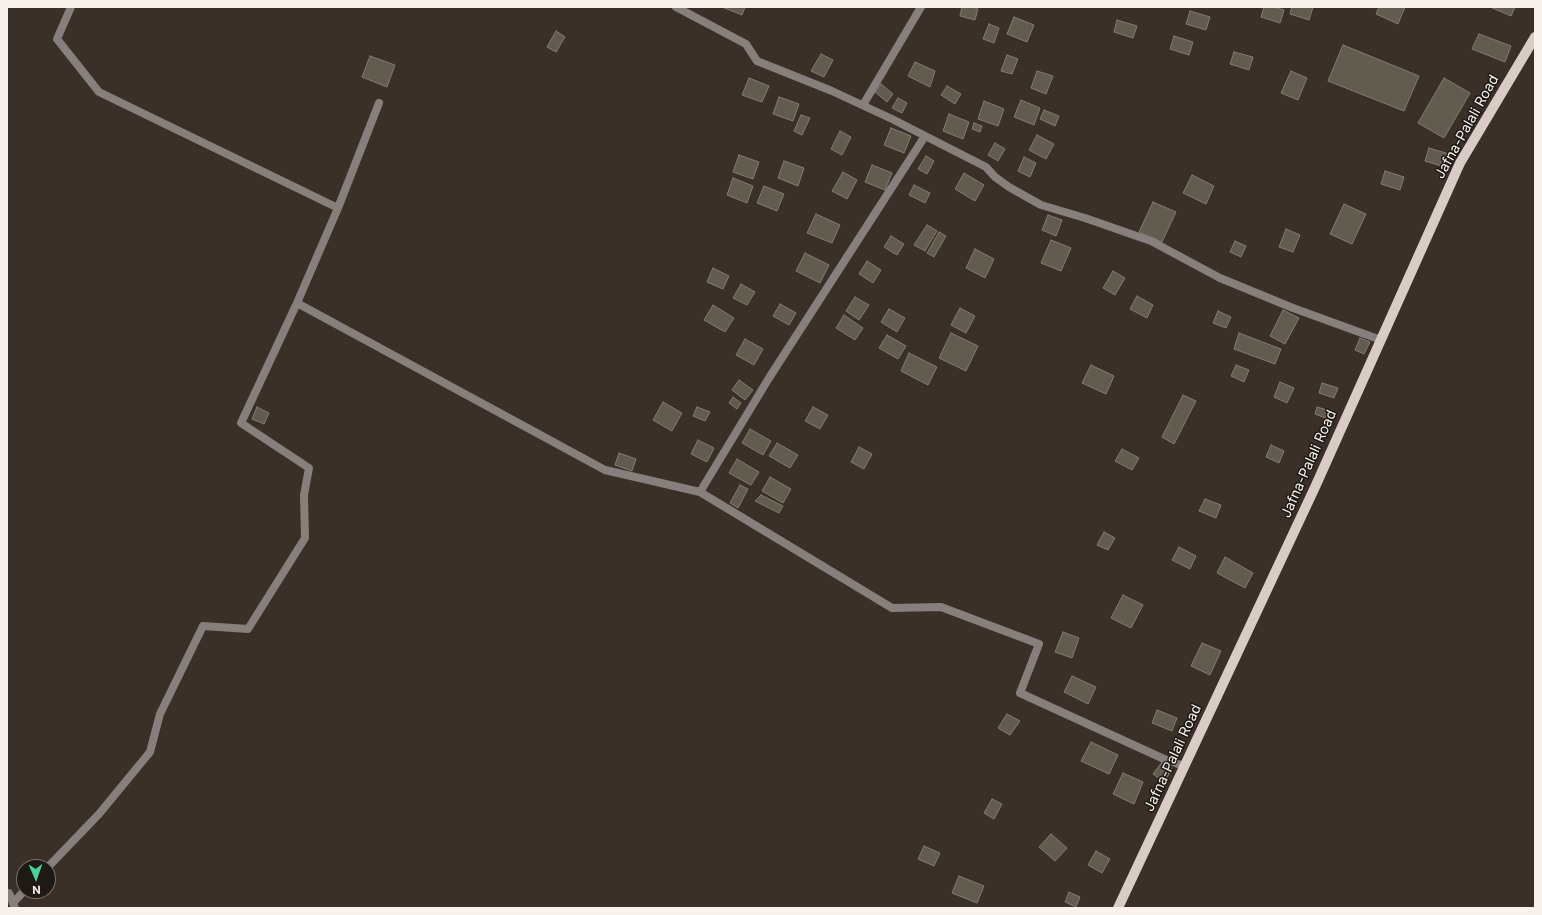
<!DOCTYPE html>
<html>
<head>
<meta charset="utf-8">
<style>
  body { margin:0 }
  #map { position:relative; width:1542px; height:915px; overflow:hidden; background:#3a3028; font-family:Inter,sans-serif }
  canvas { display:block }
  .frame { position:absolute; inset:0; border:8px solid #f9f2ec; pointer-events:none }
  .north { position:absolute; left:16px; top:859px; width:40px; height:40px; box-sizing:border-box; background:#1e1915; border:1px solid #76706b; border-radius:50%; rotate:178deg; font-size:11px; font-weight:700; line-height:16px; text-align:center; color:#f9f2ec }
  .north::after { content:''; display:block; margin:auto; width:14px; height:18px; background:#47d49e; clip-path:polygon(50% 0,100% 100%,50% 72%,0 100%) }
</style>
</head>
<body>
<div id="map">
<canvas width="1542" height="915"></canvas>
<div class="frame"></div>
<div class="north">N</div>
</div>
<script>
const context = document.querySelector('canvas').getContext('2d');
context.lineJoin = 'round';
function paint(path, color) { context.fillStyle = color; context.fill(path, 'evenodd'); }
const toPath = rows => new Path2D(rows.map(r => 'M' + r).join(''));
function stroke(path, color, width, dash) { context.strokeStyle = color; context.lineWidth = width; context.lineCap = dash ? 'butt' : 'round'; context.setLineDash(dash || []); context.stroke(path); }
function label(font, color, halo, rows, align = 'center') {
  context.font = font + ' Inter,sans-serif'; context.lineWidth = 3; context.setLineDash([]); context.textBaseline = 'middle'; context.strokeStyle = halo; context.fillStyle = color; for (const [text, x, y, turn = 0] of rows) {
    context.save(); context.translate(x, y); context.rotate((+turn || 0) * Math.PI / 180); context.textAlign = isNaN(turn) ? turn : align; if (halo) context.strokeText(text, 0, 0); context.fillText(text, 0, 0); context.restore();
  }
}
const building = toPath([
  [722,7,745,7,742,15,722,7],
  [962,7,972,7,978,9,975,20,960,16,962,7],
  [1264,7,1274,7,1284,10,1280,23,1261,17,1264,7],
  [1292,7,1313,7,1309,20,1290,14,1292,7],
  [1379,7,1405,7,1398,24,1376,14,1379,7],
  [1490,7,1515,7,1511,16,1490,7],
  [1190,11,1210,17,1206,30,1186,24,1190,11],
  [1014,17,1034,25,1027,42,1007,34,1014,17],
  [1117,20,1137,26,1133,38,1114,32,1117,20],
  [989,24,999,28,994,43,983,39,989,24],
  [556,31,565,37,556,52,547,47,556,31],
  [1479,34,1511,46,1505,62,1472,49,1479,34],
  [1174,36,1193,42,1189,55,1170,49,1174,36],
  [1343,45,1419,76,1404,111,1328,81,1343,45],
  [1234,52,1253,57,1249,70,1230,64,1234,52],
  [821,54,833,60,824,77,811,71,821,54],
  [1007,55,1018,59,1012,74,1001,71,1007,55],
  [370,56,395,65,387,87,362,77,370,56],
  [915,62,935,71,930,87,908,76,915,62],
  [1037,71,1053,76,1046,94,1031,88,1037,71],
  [1291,71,1307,78,1298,100,1281,93,1291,71],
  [749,78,769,86,762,102,742,95,749,78],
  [1444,78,1470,93,1444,138,1418,123,1444,78],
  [881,84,893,94,887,102,875,92,881,84],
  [947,86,961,94,955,104,941,95,947,86],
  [779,97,799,104,793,121,773,114,779,97],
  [898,98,907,103,902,113,892,108,898,98],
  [1021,100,1040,108,1034,125,1014,117,1021,100],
  [984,101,1004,109,998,126,978,119,984,101],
  [1044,110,1059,116,1055,126,1040,119,1044,110],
  [949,114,969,122,963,139,943,131,949,114],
  [801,115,810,118,802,135,794,131,801,115],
  [974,123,982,126,980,132,972,129,974,123],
  [891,128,911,136,904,153,884,145,891,128],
  [840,131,851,137,842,155,831,149,840,131],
  [1037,135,1054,144,1046,159,1029,150,1037,135],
  [995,143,1005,149,998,161,988,155,995,143],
  [1429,148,1449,154,1445,167,1425,161,1429,148],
  [739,155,759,162,753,179,733,172,739,155],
  [926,156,934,161,927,174,918,169,926,156],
  [1024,157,1036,163,1030,177,1018,171,1024,157],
  [784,161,804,168,798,186,778,178,784,161],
  [872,165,892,173,885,190,865,182,872,165],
  [1385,171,1404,177,1400,190,1381,184,1385,171],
  [843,172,857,180,847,199,832,191,843,172],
  [964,173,984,185,975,201,955,189,964,173],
  [1192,175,1214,186,1206,204,1183,193,1192,175],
  [733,178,753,186,747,203,727,195,733,178],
  [914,185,930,193,925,203,909,195,914,185],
  [764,186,784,194,777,211,757,203,764,186],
  [1153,202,1176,212,1162,242,1139,232,1153,202],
  [1344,204,1366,214,1352,244,1330,234,1344,204],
  [816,214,840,225,832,243,807,233,816,214],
  [1048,215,1062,220,1056,236,1042,230,1048,215],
  [927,225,937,231,925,251,914,245,927,225],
  [1286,229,1300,235,1293,252,1279,247,1286,229],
  [939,232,946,236,934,257,927,253,939,232],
  [891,236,904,244,897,255,884,247,891,236],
  [1051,240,1071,248,1061,271,1041,263,1051,240],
  [1235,241,1246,246,1241,257,1230,252,1235,241],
  [975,249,994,259,985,278,966,268,975,249],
  [805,253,829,265,820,283,796,271,805,253],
  [867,261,881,270,873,283,859,274,867,261],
  [713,268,729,276,723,289,707,282,713,268],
  [1113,271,1125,278,1115,295,1103,288,1113,271],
  [741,284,755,292,747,305,733,298,741,284],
  [1137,296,1153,305,1147,318,1130,309,1137,296],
  [855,297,869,305,859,320,846,311,855,297],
  [780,304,796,313,789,325,773,316,780,304],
  [713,305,734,318,725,332,704,320,713,305],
  [960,308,975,316,966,333,951,325,960,308],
  [889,309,905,318,897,332,881,322,889,309],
  [1283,310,1299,318,1285,344,1270,336,1283,310],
  [1218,311,1231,317,1226,328,1213,323,1218,311],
  [844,315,863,328,855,340,836,328,844,315],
  [951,333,978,346,966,371,939,358,951,333],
  [1239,333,1281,349,1275,364,1234,349,1239,333],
  [887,335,906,346,898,359,879,348,887,335],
  [1360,338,1370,342,1364,354,1355,350,1360,338],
  [745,339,763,349,754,365,736,355,745,339],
  [909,353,937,367,928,385,901,371,909,353],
  [1091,365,1114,376,1106,394,1082,383,1091,365],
  [1236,365,1249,370,1244,382,1231,376,1236,365],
  [739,380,753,390,745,400,732,390,739,380],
  [1280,382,1294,388,1287,403,1274,397,1280,382],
  [1322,383,1338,388,1334,398,1319,393,1322,383],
  [1183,395,1196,401,1174,444,1162,437,1183,395],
  [733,397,741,403,737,409,729,403,733,397],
  [663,402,682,413,672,431,653,420,663,402],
  [257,407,269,413,264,424,252,419,257,407],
  [697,407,710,412,705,421,693,416,697,407],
  [813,407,828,415,820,429,805,421,813,407],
  [1317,407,1331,411,1328,419,1315,414,1317,407],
  [750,429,771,441,763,455,742,443,750,429],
  [698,440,714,448,707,462,691,454,698,440],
  [777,443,798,455,790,468,769,456,777,443],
  [1271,445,1284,451,1279,463,1266,457,1271,445],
  [859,447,872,454,864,469,851,462,859,447],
  [1122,449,1139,458,1132,470,1115,461,1122,449],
  [619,453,636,459,632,471,615,465,619,453],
  [737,459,759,472,751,485,729,473,737,459],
  [770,477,791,489,783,503,762,491,770,477],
  [740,485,748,489,738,508,730,503,740,485],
  [761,495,783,506,779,513,755,501,761,495],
  [1205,499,1221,505,1216,518,1199,511,1205,499],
  [1104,532,1115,538,1108,550,1097,545,1104,532],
  [1179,547,1196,556,1190,569,1172,560,1179,547],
  [1225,557,1253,573,1245,588,1217,573,1225,557],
  [1123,595,1143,605,1131,628,1111,618,1123,595],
  [1063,632,1079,638,1072,658,1055,652,1063,632],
  [1202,643,1221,651,1210,675,1191,666,1202,643],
  [1072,676,1096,687,1088,704,1064,692,1072,676],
  [1157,710,1177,718,1172,731,1152,723,1157,710],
  [1007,714,1020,721,1010,735,998,728,1007,714],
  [1091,742,1118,755,1109,774,1081,761,1091,742],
  [1162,762,1172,769,1164,782,1153,774,1162,762],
  [1123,773,1143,782,1134,804,1113,794,1123,773],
  [992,799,1002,804,994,819,984,813,992,799],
  [1051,834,1067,848,1055,861,1039,847,1051,834],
  [924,846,940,853,934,866,918,859,924,846],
  [1096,851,1110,859,1102,873,1088,865,1096,851],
  [959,876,984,886,977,903,952,893,959,876],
  [1069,892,1080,897,1076,907,1065,902,1069,892]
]);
paint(building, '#625b4f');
stroke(building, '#837c70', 1);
stroke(toPath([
  [71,7,57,39,99,92,338,208],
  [676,7,746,44,757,61,832,91,892,119,986,167,995,177,1009,187,1041,205,1085,218,1151,241,1220,278,1293,308,1381,340],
  [379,103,338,208,297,303,605,470,700,492,892,608,941,607,1039,644,1020,693,1164,759,1184,766],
  [863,105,921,7],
  [700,492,769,378,925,136],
  [48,867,99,814,150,752,160,714,203,626,248,629,305,538,304,495,309,468,241,423,297,303],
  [7,893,9,893,15,908],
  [13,903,24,891]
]), '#867f7c', 8);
stroke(toPath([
  [1118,908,1316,485,1460,163,1535,37]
]), '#d9cbc6', 10);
label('14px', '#f9f2ec', '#1e1915', [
  ["Jafna-Palali Road",1467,127,-61],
  ["Jafna-Palali Road",1309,464,-66],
  ["Jafna-Palali Road",1173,758,-65]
]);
</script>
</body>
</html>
